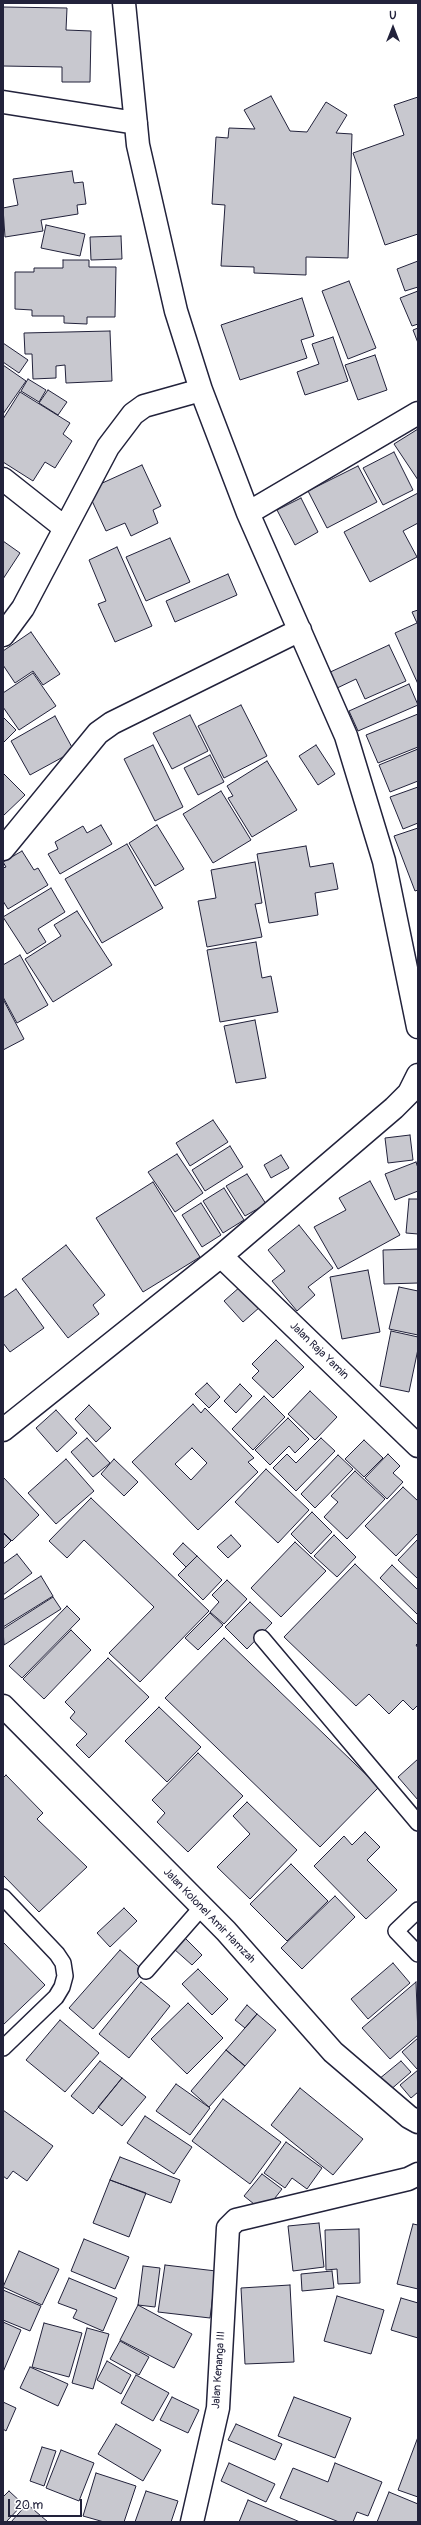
<!DOCTYPE html>
<html>
<head>
<meta charset="utf-8">
<style>
  body { margin:0 }
  #map { position:relative; width:421px; height:2525px; overflow:hidden; background:#fff; font-family:Pangolin,sans-serif }
  canvas { display:block }
  .frame { position:absolute; inset:0; border:4px solid #22223b; pointer-events:none }
  .north { position:absolute; left:373px; top:8px; width:40px; height:40px; -webkit-text-stroke:3px #fff; paint-order:stroke; rotate:0deg; font-size:11px; font-weight:700; line-height:16px; text-align:center; color:#22223b }
  .north::after { content:''; display:block; margin:auto; width:14px; height:18px; background:#22223b; clip-path:polygon(50% 0,100% 100%,50% 72%,0 100%) }
  .scale { position:absolute; left:8px; top:2499px; width:74px; height:18px; box-sizing:border-box; border:2px solid #22223b; border-top:0; padding-left:5px; font-size:12px; line-height:14px; white-space:nowrap; color:#22223b; -webkit-text-stroke:3px #fff; paint-order:stroke }
</style>
</head>
<body>
<div id="map">
<canvas width="421" height="2525"></canvas>
<div class="frame"></div>
<div class="north">U</div>
<div class="scale">20 m</div>
</div>
<script>
const context = document.querySelector('canvas').getContext('2d');
context.lineJoin = 'round';
function paint(path, color) { context.fillStyle = color; context.fill(path, 'evenodd'); }
const toPath = rows => new Path2D(rows.map(r => 'M' + r).join(''));
function stroke(path, color, width, dash) { context.strokeStyle = color; context.lineWidth = width; context.lineCap = dash ? 'butt' : 'round'; context.setLineDash(dash || []); context.stroke(path); }
function label(font, color, halo, rows, align = 'center') {
  context.font = font + ' Pangolin,sans-serif'; context.lineWidth = 3; context.setLineDash([]); context.textBaseline = 'middle'; context.strokeStyle = halo; context.fillStyle = color; for (const [text, x, y, turn = 0] of rows) {
    context.save(); context.translate(x, y); context.rotate((+turn || 0) * Math.PI / 180); context.textAlign = isNaN(turn) ? turn : align; if (halo) context.strokeText(text, 0, 0); context.fillText(text, 0, 0); context.restore();
  }
}
const building = toPath([
  [3,7,67,8,66,30,91,31,90,82,62,82,62,67,3,66,3,7],
  [271,96,290,131,307,132,326,102,347,115,336,133,352,134,348,258,306,257,306,275,254,273,254,267,221,266,225,205,212,204,216,137,228,138,229,128,255,129,244,110,271,96],
  [418,97,418,234,385,245,353,153,404,135,394,105,418,97],
  [72,171,74,183,83,182,86,204,77,205,78,214,41,220,43,231,5,237,3,208,18,205,13,179,72,171],
  [46,225,85,234,80,256,41,248,46,225],
  [121,236,122,259,91,260,90,237,121,236],
  [63,260,89,260,89,267,116,267,115,317,87,317,87,324,64,323,64,316,32,316,32,310,15,309,15,272,34,272,34,268,63,268,63,260],
  [418,261,418,287,405,291,397,269,418,261],
  [349,281,376,348,348,359,322,291,349,281],
  [418,291,418,324,412,326,400,298,418,291],
  [302,298,314,336,301,340,307,358,240,380,221,325,302,298],
  [418,328,418,343,413,330,418,328],
  [110,331,112,381,66,383,65,365,56,366,56,378,33,379,32,354,25,354,24,333,110,331],
  [333,337,348,381,305,395,297,372,319,364,312,344,333,337],
  [3,343,28,360,19,373,3,362,3,343],
  [375,355,387,390,358,400,345,365,375,355],
  [3,365,26,381,3,414,3,365],
  [28,379,46,390,39,402,21,391,28,379],
  [48,390,67,402,58,415,39,403,48,390],
  [20,392,70,423,63,434,72,441,55,468,45,462,33,481,3,462,3,419,20,392],
  [418,429,418,480,394,444,418,429],
  [394,452,413,490,383,505,363,468,394,452],
  [142,465,161,506,153,510,158,523,131,536,125,523,106,531,87,490,142,465],
  [358,466,377,502,327,528,308,491,358,466],
  [418,493,418,523,403,531,417,557,370,582,344,532,418,493],
  [301,498,318,532,295,545,277,510,301,498],
  [170,538,190,582,146,601,126,557,170,538],
  [3,541,20,553,3,579,3,541],
  [117,547,152,626,115,642,98,604,106,601,89,560,117,547],
  [228,574,237,595,175,622,166,601,228,574],
  [418,610,418,684,395,633,417,623,412,612,418,610],
  [31,632,60,674,43,685,33,671,15,683,3,665,3,651,31,632],
  [389,645,406,681,365,699,356,679,333,690,326,674,389,645],
  [33,673,56,706,19,730,3,707,3,693,33,673],
  [409,684,418,705,358,731,349,711,409,684],
  [241,705,267,756,224,778,198,726,241,705],
  [418,714,418,747,378,763,366,735,418,714],
  [190,715,208,751,172,769,153,733,190,715],
  [55,716,74,751,30,775,11,741,55,716],
  [3,717,16,730,3,743,3,717],
  [153,745,183,807,155,821,124,759,153,745],
  [316,745,335,774,318,785,299,756,316,745],
  [418,749,418,781,390,792,379,765,418,749],
  [210,755,224,782,198,795,184,768,210,755],
  [267,761,297,810,252,837,228,798,233,796,227,786,267,761],
  [3,773,25,795,3,816,3,773],
  [418,787,418,823,403,829,390,797,418,787],
  [221,791,251,840,213,863,183,814,221,791],
  [101,825,112,844,60,874,48,854,58,849,55,842,83,826,87,833,101,825],
  [157,825,184,869,155,886,129,843,157,825],
  [418,828,418,890,415,891,394,836,418,828],
  [127,844,163,908,102,943,65,879,127,844],
  [306,846,310,867,333,863,338,889,315,893,318,915,269,923,257,854,306,846],
  [22,851,34,870,38,868,48,885,8,909,3,901,3,868,6,867,3,862,22,851],
  [255,862,262,903,255,904,262,937,207,947,198,901,216,898,211,870,255,862],
  [51,888,65,912,38,929,46,942,27,954,3,917,51,888],
  [77,911,112,965,53,1002,25,959,61,936,54,925,77,911],
  [256,942,262,978,271,976,278,1012,220,1022,207,950,256,942],
  [20,955,48,1005,17,1023,3,997,3,965,20,955],
  [3,999,24,1039,3,1050,3,999],
  [255,1020,266,1078,236,1083,224,1026,255,1020],
  [213,1120,228,1142,190,1166,176,1143,213,1120],
  [410,1135,413,1160,388,1163,385,1138,410,1135],
  [230,1146,243,1167,205,1191,192,1170,230,1146],
  [177,1154,203,1193,175,1212,148,1172,177,1154],
  [281,1155,289,1168,271,1178,264,1165,281,1155],
  [416,1162,418,1168,418,1191,395,1200,385,1174,416,1162],
  [247,1174,266,1204,245,1216,226,1186,247,1174],
  [370,1181,400,1235,338,1269,314,1227,346,1210,339,1198,370,1181],
  [153,1182,200,1257,143,1292,96,1218,153,1182],
  [224,1188,244,1220,223,1233,203,1201,224,1188],
  [409,1199,418,1199,418,1234,406,1233,409,1199],
  [201,1203,221,1235,202,1247,182,1215,201,1203],
  [299,1225,333,1268,308,1287,315,1295,297,1311,272,1281,285,1271,268,1250,299,1225],
  [66,1245,105,1295,93,1305,99,1314,68,1338,22,1279,66,1245],
  [418,1249,418,1283,384,1284,383,1250,418,1249],
  [368,1270,380,1332,342,1339,330,1277,368,1270],
  [241,1286,260,1307,243,1322,224,1301,241,1286],
  [399,1287,418,1291,418,1335,389,1329,399,1287],
  [16,1289,44,1328,10,1352,3,1343,3,1298,16,1289],
  [391,1331,418,1337,418,1349,409,1392,380,1386,391,1331],
  [276,1340,304,1367,273,1398,252,1378,259,1371,252,1364,276,1340],
  [207,1383,220,1397,209,1408,195,1394,207,1383],
  [240,1384,252,1396,236,1413,224,1401,240,1384],
  [310,1391,337,1417,315,1440,288,1414,310,1391],
  [264,1396,285,1417,253,1450,232,1429,264,1396],
  [193,1404,201,1413,205,1408,254,1458,248,1462,258,1472,198,1530,132,1462,193,1404],
  [192,1448,207,1463,191,1480,175,1464,192,1448],
  [89,1405,111,1428,96,1442,75,1419,89,1405],
  [56,1410,77,1433,57,1452,36,1428,56,1410],
  [288,1418,309,1439,295,1453,289,1446,270,1465,255,1450,288,1418],
  [87,1438,110,1463,93,1477,71,1452,87,1438],
  [321,1438,335,1451,296,1491,273,1468,287,1454,296,1463,321,1438],
  [364,1440,383,1458,364,1477,345,1459,364,1440],
  [388,1454,400,1466,393,1473,403,1482,387,1499,365,1478,388,1454],
  [338,1455,353,1469,315,1508,301,1494,338,1455],
  [66,1459,94,1491,56,1524,28,1493,66,1459],
  [114,1459,138,1482,124,1496,101,1474,114,1459],
  [266,1469,309,1510,278,1543,235,1502,266,1469],
  [355,1471,385,1499,347,1539,324,1517,338,1502,331,1496,355,1471],
  [3,1477,39,1515,12,1541,3,1532,3,1477],
  [403,1487,418,1501,418,1533,396,1556,365,1526,403,1487],
  [91,1498,209,1611,140,1682,109,1653,154,1607,84,1540,67,1558,49,1541,91,1498],
  [312,1512,332,1532,311,1554,291,1534,312,1512],
  [3,1533,11,1541,3,1549,3,1533],
  [231,1535,241,1546,228,1558,217,1547,231,1535],
  [334,1535,356,1557,337,1577,314,1556,334,1535],
  [418,1539,418,1579,398,1560,418,1539],
  [295,1542,326,1571,281,1617,251,1588,295,1542],
  [183,1543,197,1556,186,1567,173,1554,183,1543],
  [17,1554,32,1573,3,1595,3,1564,17,1554],
  [197,1556,222,1580,203,1600,178,1575,197,1556],
  [355,1564,418,1625,418,1643,416,1645,418,1648,418,1705,413,1710,403,1700,389,1714,369,1694,356,1706,284,1637,355,1564],
  [392,1565,418,1590,418,1615,380,1578,392,1565],
  [41,1576,53,1596,3,1627,3,1600,41,1576],
  [227,1580,247,1599,224,1624,210,1612,219,1602,212,1595,227,1580],
  [53,1597,61,1609,4,1645,3,1629,53,1597],
  [250,1602,272,1623,247,1649,225,1627,250,1602],
  [67,1606,80,1619,22,1678,9,1666,67,1606],
  [210,1613,223,1625,198,1650,185,1638,210,1613],
  [71,1630,91,1650,44,1699,23,1679,71,1630],
  [224,1638,379,1787,320,1847,165,1698,224,1638],
  [108,1658,149,1697,89,1758,76,1745,87,1734,70,1718,75,1712,65,1702,108,1658],
  [159,1707,201,1747,167,1782,125,1741,159,1707],
  [198,1753,243,1796,188,1852,157,1822,165,1813,152,1800,198,1753],
  [418,1759,418,1800,398,1777,418,1759],
  [6,1775,43,1813,37,1819,87,1867,39,1912,3,1875,3,1778,6,1775],
  [247,1802,297,1850,250,1899,217,1867,250,1834,233,1816,247,1802],
  [365,1832,380,1847,367,1860,397,1890,366,1919,314,1866,344,1836,352,1845,365,1832],
  [291,1864,328,1901,287,1941,250,1904,291,1864],
  [335,1896,355,1917,302,1969,281,1948,335,1896],
  [124,1908,137,1921,110,1947,97,1933,124,1908],
  [185,1938,202,1955,192,1965,174,1949,185,1938],
  [3,1942,45,1985,3,2025,3,1942],
  [120,1950,144,1971,93,2029,69,2008,120,1950],
  [393,1963,410,1983,368,2019,351,1999,393,1963],
  [198,1969,228,1999,212,2015,182,1984,198,1969],
  [141,1982,170,2006,129,2058,99,2034,141,1982],
  [416,1982,418,2035,390,2059,362,2028,416,1982],
  [188,2003,223,2038,187,2074,151,2039,188,2003],
  [247,2005,257,2014,245,2028,235,2020,247,2005],
  [257,2014,276,2030,245,2066,226,2050,257,2014],
  [60,2020,99,2053,65,2092,26,2060,60,2020],
  [418,2038,418,2068,417,2069,402,2052,418,2038],
  [226,2050,245,2066,209,2107,191,2091,226,2050],
  [100,2061,122,2078,93,2114,71,2096,100,2061],
  [401,2061,411,2072,389,2091,379,2079,401,2061],
  [418,2070,418,2092,411,2098,400,2085,418,2070],
  [122,2078,146,2097,122,2126,98,2107,122,2078],
  [176,2084,210,2108,190,2135,156,2111,176,2084],
  [300,2088,363,2139,333,2175,271,2125,300,2088],
  [223,2099,281,2142,250,2184,192,2141,223,2099],
  [3,2110,53,2146,27,2181,13,2171,7,2179,3,2176,3,2110],
  [145,2116,192,2147,174,2174,127,2143,145,2116],
  [286,2142,322,2168,307,2189,292,2178,285,2188,264,2173,286,2142],
  [120,2157,180,2180,171,2203,110,2180,120,2157],
  [262,2174,282,2189,264,2212,244,2196,262,2174],
  [110,2180,146,2193,129,2237,93,2223,110,2180],
  [319,2223,324,2267,293,2271,288,2226,319,2223],
  [413,2224,418,2225,418,2289,397,2284,413,2224],
  [359,2229,360,2283,338,2284,337,2269,326,2270,325,2230,359,2229],
  [84,2239,129,2257,115,2289,71,2271,84,2239],
  [19,2251,59,2269,42,2305,3,2287,19,2251],
  [165,2265,216,2271,210,2318,158,2312,165,2265],
  [143,2266,160,2268,155,2307,138,2305,143,2266],
  [332,2271,334,2288,302,2291,301,2274,332,2271],
  [69,2278,117,2298,103,2331,73,2318,77,2310,58,2303,69,2278],
  [290,2285,294,2362,245,2364,241,2288,290,2285],
  [3,2290,41,2306,30,2331,3,2320,3,2290],
  [337,2296,384,2310,371,2354,324,2341,337,2296],
  [401,2298,418,2303,418,2338,391,2330,401,2298],
  [138,2305,192,2334,174,2368,120,2340,138,2305],
  [3,2322,21,2330,3,2372,3,2322],
  [44,2323,82,2333,69,2377,32,2367,44,2323],
  [87,2328,109,2334,93,2389,72,2383,87,2328],
  [120,2341,149,2357,139,2375,110,2359,120,2341],
  [107,2361,131,2375,121,2394,97,2380,107,2361],
  [30,2367,68,2384,58,2406,20,2388,30,2367],
  [136,2375,169,2393,153,2421,121,2403,136,2375],
  [172,2397,199,2410,188,2433,160,2420,172,2397],
  [294,2397,351,2418,335,2458,278,2436,294,2397],
  [3,2402,16,2408,6,2431,3,2429,3,2402],
  [116,2424,161,2450,143,2481,98,2454,116,2424],
  [236,2424,282,2444,275,2460,228,2440,236,2424],
  [418,2437,418,2497,398,2490,418,2437],
  [42,2447,56,2451,44,2486,30,2481,42,2447],
  [61,2450,94,2463,79,2501,46,2488,61,2450],
  [229,2463,275,2484,266,2502,221,2481,229,2463],
  [335,2463,382,2482,368,2516,357,2512,353,2522,339,2522,280,2498,293,2468,328,2482,335,2463],
  [96,2473,136,2486,124,2522,104,2522,83,2516,96,2473],
  [9,2491,23,2504,6,2522,3,2522,3,2497,9,2491],
  [146,2491,178,2501,171,2522,135,2522,146,2491],
  [389,2492,418,2504,418,2522,377,2522,389,2492],
  [248,2500,300,2522,239,2522,248,2500],
  [27,2504,48,2522,11,2522,27,2504]
]);
paint(building, '#c8c8cf');
stroke(building, '#22223b', 1);
const service = toPath([
  [262,1638,418,1823],
  [3,1897,57,1954,63,1963,65,1976,62,1987,56,1997,3,2048],
  [418,1910,396,1931,418,1954],
  [146,1971,202,1907]
]);
const minor = toPath([
  [124,3,138,145,176,311,201,390,248,513,346,736,384,861,418,1027],
  [3,102,136,123],
  [3,479,65,528],
  [248,513,418,413],
  [3,635,23,608,108,447,133,414,144,406,201,390],
  [3,849,98,733,112,723,300,630],
  [221,1256,418,1446],
  [3,1430,221,1256,394,1108,409,1093,418,1075],
  [192,2522,218,2408,228,2228,236,2220,408,2179,418,2174]
]);
const tertiary = toPath([
  [3,1706,226,1931,333,2052,409,2117,418,2122]
]);
stroke(service, '#22223b', 18);
stroke(minor, '#22223b', 25);
stroke(tertiary, '#22223b', 25);
stroke(service, '#fff', 15);
stroke(minor, '#fff', 22);
stroke(tertiary, '#fff', 22);
label('11px', '#22223b', '#fff', [
  ["Jalan Raja Yamin",319,1351,44],
  ["Jalan Kolonel Amir Hamzah",209,1916,46],
  ["Jalan Kenanga III",219,2370,-86]
]);
</script>
</body>
</html>
